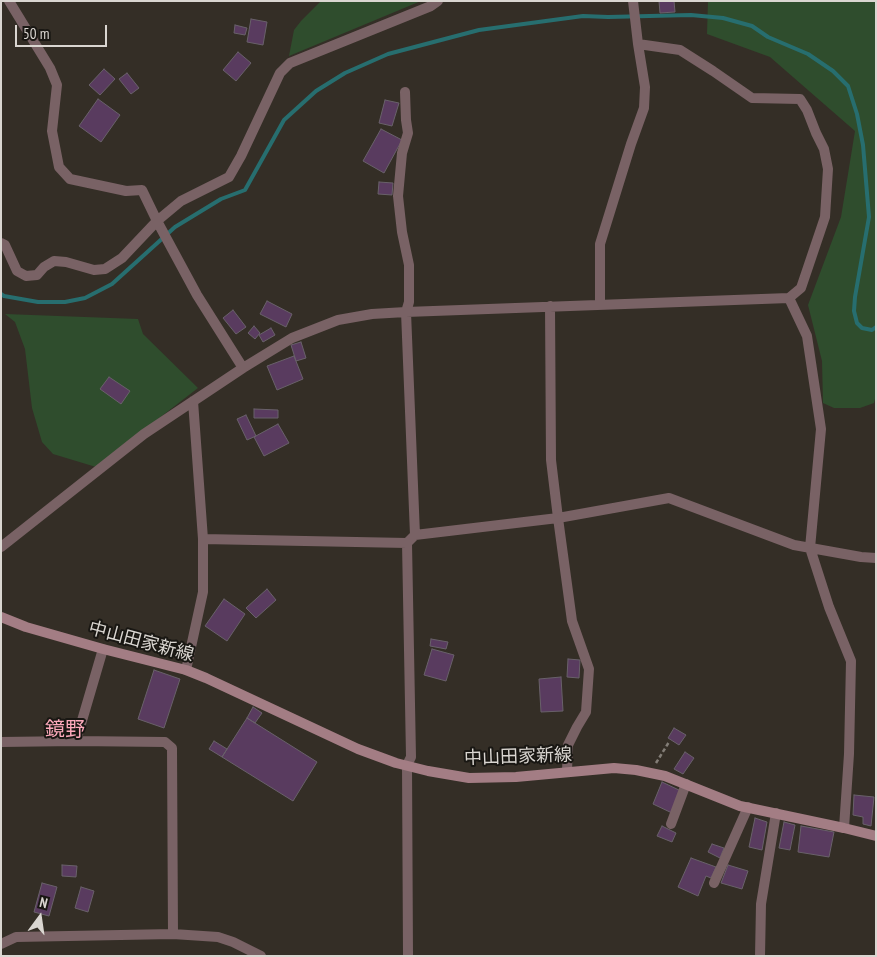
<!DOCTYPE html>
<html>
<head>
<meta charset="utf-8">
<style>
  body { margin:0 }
  #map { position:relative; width:877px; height:957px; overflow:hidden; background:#342e26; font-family:"PT Sans Narrow",sans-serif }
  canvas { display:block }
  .frame { position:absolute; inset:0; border:2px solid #dad6d1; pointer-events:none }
  .north { position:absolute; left:15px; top:892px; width:50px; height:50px; -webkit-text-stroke:4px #191713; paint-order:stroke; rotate:14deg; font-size:14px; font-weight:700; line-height:20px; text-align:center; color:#dad6d1 }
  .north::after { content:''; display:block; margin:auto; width:18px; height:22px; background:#dad6d1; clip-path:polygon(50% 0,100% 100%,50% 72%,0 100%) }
  .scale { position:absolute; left:15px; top:25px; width:92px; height:22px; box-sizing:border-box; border:2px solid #dad6d1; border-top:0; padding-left:6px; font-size:15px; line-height:18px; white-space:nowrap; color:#dad6d1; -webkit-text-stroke:4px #191713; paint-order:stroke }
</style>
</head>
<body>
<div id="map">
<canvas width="877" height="957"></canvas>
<div class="frame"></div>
<div class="north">N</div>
<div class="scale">50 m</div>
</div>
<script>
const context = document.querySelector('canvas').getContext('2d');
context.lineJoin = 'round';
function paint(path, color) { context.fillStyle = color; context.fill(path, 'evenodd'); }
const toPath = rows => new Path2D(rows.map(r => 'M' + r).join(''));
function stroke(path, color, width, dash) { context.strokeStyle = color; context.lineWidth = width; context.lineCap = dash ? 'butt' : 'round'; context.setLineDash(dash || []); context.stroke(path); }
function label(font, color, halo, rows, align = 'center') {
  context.font = font + ' "PT Sans Narrow","Noto Sans JP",sans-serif'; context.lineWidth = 4; context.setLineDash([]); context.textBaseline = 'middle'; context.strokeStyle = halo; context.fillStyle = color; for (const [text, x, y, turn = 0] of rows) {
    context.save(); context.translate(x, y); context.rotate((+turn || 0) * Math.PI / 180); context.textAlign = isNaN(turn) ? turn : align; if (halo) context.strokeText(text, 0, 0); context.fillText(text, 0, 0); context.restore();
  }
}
paint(toPath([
  [321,1,421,1,289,56,294,30,301,21],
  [708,1,876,1,876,395,874,403,860,408,834,408,823,403,822,361,808,305,841,217,855,131,770,57,707,34],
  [5,314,138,319,143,334,198,388,96,467,53,454,42,442,32,408,25,349,15,322]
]), '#2f4d2d');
stroke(toPath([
  [1,294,4,296,38,302,65,302,85,298,112,284,175,227,221,199,245,190,284,120,316,91,345,73,388,54,479,30,583,16,608,17,691,15,723,18,752,26,768,37,808,54,833,71,848,86,857,114,863,145,869,217,855,297,854,311,857,323,862,328,872,330,876,327]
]), '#276e6f', 4);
const building = toPath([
  [659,1,674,1,675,12,660,13,659,1],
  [251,19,267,22,263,45,247,42,251,19],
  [235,25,247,28,245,35,234,33,235,25],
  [238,52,251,63,236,81,223,70,238,52],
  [104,69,115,79,100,95,89,85,104,69],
  [127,73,139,88,131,94,119,79,127,73],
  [98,99,120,115,101,142,79,126,98,99],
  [385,100,399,103,392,126,379,123,385,100],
  [381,129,402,140,384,173,363,161,381,129],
  [379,182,393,183,392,195,378,194,379,182],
  [267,301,292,314,286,327,260,314,267,301],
  [233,310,246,327,236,334,223,318,233,310],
  [254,326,260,333,255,339,248,333,254,326],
  [271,328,275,335,263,342,259,335,271,328],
  [301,342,306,358,296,361,291,345,301,342],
  [294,356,303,379,277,390,267,366,294,356],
  [109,377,130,391,121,404,100,389,109,377],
  [254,409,278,410,278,418,254,418,254,409],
  [246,415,256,436,247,440,237,419,246,415],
  [278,424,289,443,264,456,254,437,278,424],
  [267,589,276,600,256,618,246,608,267,589],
  [224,599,245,614,227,641,205,626,224,599],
  [431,639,448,642,446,649,430,646,431,639],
  [432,649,454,655,446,681,424,675,432,649],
  [568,659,580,660,579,678,567,677,568,659],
  [154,670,180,679,164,728,138,719,154,670],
  [561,677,563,711,541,712,539,679,561,677],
  [253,707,262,713,255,723,247,718,253,707],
  [247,718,317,762,293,801,222,757,247,718],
  [674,728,686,735,679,745,668,738,674,728],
  [214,741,227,749,222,757,209,749,214,741],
  [685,752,694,758,683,774,674,769,685,752],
  [662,782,681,791,672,813,653,804,662,782],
  [854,795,874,797,871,826,863,824,863,817,853,815,854,795],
  [755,818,767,822,762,850,749,847,755,818],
  [784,822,795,825,790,850,779,848,784,822],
  [662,826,676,833,672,842,657,836,662,826],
  [801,826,834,832,829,857,798,852,801,826],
  [712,844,724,848,720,858,708,852,712,844],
  [691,858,716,867,711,878,706,876,698,896,678,887,691,858],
  [62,865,77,866,76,877,62,876,62,865],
  [728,865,748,871,742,889,721,883,728,865],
  [42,883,57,887,49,916,34,912,42,883],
  [81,887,94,891,88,912,75,908,81,887]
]);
paint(building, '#593b5f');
stroke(building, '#69616a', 1);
stroke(toPath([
  [656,763,669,742]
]), '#837e77', 2.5, [4, 2.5]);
stroke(toPath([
  [9,1,50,68,57,85,52,131,59,167,70,179,126,191,142,190,157,221,197,295,243,368],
  [405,92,406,120,408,133,402,153,398,196,402,232,409,265,409,302,406,312,415,535],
  [1,243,5,245,17,271,26,276,37,275,44,267,54,261,66,262,94,270,105,269,122,258,157,221,181,201,229,177,241,156,280,73,290,63,431,6,438,1],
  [789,298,807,336,821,429,810,548,829,607,851,661,849,754,844,828],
  [600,304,600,244,631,144,644,108,645,87,638,44,633,1],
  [550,306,551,460,558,518,572,621,589,669,586,712,577,727,568,745,567,771],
  [203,539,407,543,415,535,558,518,669,498,794,545,861,557,876,558],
  [407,543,411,757,407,765,408,956],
  [1,547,144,434,243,368,292,338,338,320,372,314,406,312,789,298,801,288,825,217,828,169,824,149,816,133,807,110,800,99,752,98,713,71,680,50,638,44],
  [186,670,203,592,203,539,193,401],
  [76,741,165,742,172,748,173,934],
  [1,742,76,741,103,649],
  [671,824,686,784],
  [714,883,748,807],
  [1,944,16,937,173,934,218,937,233,942,261,956],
  [760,956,761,904,776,813]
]), '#796265', 10);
stroke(toPath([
  [1,617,26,627,103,649,186,670,206,678,358,749,396,763,428,771,469,778,516,777,614,768,636,770,665,776,740,806,844,828,876,836]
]), '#a37d84', 10);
label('18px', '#dad6d1', '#191713', [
  ["中山田家新線",141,642,15],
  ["中山田家新線",518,757,-2]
]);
label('20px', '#fdaabc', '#191713', [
  ["鏡野",65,730]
]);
</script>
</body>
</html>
